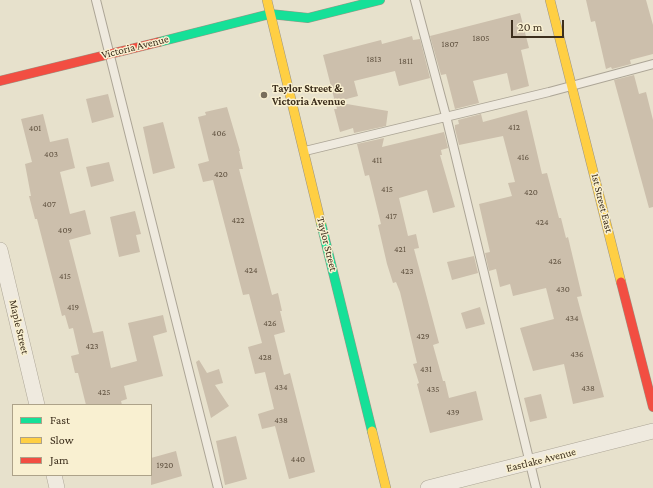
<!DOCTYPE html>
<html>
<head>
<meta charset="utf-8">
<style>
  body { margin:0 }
  #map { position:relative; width:653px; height:488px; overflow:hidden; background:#e7e1cc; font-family:"Crimson Pro",serif }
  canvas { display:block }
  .legend { position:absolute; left:12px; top:404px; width:140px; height:72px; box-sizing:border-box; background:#f9f0d1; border:1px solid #ada289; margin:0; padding:5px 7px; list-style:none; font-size:12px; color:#3c2e1c }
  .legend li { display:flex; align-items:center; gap:8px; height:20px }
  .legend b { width:20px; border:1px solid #ada289 }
  .scale { position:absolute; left:511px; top:20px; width:53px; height:18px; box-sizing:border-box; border:2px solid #3c2e1c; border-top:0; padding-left:5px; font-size:12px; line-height:14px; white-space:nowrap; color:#3c2e1c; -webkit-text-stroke:3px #f9f0d1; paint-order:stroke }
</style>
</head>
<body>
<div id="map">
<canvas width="653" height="488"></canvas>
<ul class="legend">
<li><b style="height:5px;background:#16e098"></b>Fast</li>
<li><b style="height:5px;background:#ffcf43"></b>Slow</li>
<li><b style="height:5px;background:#f24e42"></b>Jam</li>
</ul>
<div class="scale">20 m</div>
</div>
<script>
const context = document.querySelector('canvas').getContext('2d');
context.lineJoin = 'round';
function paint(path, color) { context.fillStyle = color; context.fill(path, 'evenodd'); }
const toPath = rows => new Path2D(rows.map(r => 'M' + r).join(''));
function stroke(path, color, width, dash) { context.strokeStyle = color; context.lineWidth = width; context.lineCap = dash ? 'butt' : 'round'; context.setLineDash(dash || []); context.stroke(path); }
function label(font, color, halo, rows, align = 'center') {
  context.font = font + ' "Crimson Pro",serif'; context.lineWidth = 3; context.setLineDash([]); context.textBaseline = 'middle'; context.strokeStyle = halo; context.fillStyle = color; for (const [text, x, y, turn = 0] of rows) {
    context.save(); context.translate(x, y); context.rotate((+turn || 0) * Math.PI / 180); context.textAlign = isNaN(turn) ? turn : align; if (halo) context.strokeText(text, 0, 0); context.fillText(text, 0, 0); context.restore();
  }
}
paint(toPath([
  [586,0,646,0,653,25,653,54,630,60,631,64,612,69,611,67,606,69,595,21,591,22],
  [520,13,529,48,521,50,529,86,511,91,507,73,473,81,479,103,455,109,446,74,441,75,430,36],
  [412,36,413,40,420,39,430,78,399,86,395,71,354,81,358,96,335,102,323,55,381,40,382,44],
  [634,75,639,94,646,92,653,120,653,207,649,208,614,80],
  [108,94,114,117,92,123,86,99],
  [335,102,388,111,386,126,354,133,353,128,340,132,334,109,337,109],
  [227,107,240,151,239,151,243,169,239,169,272,295,278,293,282,311,280,311,285,332,274,335,284,375,290,373,315,472,289,479,275,426,262,429,258,414,274,409,265,372,255,374,248,347,262,343,249,294,243,295,213,180,203,182,198,164,209,161,198,117,206,115,205,112],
  [527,110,542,174,547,173,559,218,561,218,566,238,568,237,582,296,577,297,604,397,573,404,564,364,533,371,520,328,554,319,546,288,513,296,510,284,500,287,496,269,489,271,485,253,490,252,479,204,512,196,508,183,515,182,503,136,459,145,455,129,455,125,459,124,458,120,481,114,483,122],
  [43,114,50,142,68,138,75,168,60,172,70,214,85,210,91,234,69,240,93,333,103,331,111,368,137,361,128,323,163,315,167,332,153,336,163,376,124,386,127,399,121,401,122,405,86,405,78,373,75,373,71,356,79,354,73,328,69,329,65,315,62,316,37,219,35,219,29,196,31,196,25,164,32,162,21,119],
  [163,122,175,168,153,174,143,127],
  [444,132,448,148,441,150,442,155,440,155,455,207,433,213,427,190,399,198,408,236,416,234,419,248,414,249,439,343,433,345,443,381,445,381,449,398,476,391,483,420,430,433,417,384,419,383,413,364,417,363,400,292,396,282,393,283,387,264,378,225,381,224,369,175,365,176,357,144,384,138,382,147],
  [109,162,114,181,91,187,86,167],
  [135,211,141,234,136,235,140,252,119,257,110,217],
  [474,256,478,273,452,280,447,262],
  [480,307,485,324,466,329,461,313],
  [199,360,207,373,219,369,223,383,215,385,229,406,211,418,196,362],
  [541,394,547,418,530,422,524,398],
  [236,436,247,479,225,485,216,441],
  [176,451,182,476,151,485,151,458]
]), '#ccbfac');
const lane = toPath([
  [96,0,218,488],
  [415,0,446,116,536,488],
  [305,151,549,92,653,64]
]);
const street = toPath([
  [0,250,37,405],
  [54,475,57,488],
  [428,488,653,431]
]);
const fast = toPath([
  [159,42,270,14,308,18,380,0],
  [321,223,372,431]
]);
const slow = toPath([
  [267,0,321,223],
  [550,0,621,282],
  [372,431,386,488]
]);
const jam = toPath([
  [0,81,159,42],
  [621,282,653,407]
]);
stroke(lane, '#aca596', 10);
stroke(street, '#aca596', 16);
stroke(fast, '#9c9585', 10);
stroke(slow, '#9c9585', 10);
stroke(jam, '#9c9585', 10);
stroke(lane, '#efeadf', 8);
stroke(street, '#efeadf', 15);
stroke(fast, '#16e098', 9);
stroke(slow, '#ffcf43', 9);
stroke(jam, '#f24e42', 9);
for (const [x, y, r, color] of [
  [264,95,4,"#786d5a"]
]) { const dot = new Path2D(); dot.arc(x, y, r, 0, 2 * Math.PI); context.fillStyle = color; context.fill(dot); stroke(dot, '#f9f0d1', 1.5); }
label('9px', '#605240', null, [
  ["1805",481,38],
  ["1807",450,44],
  ["1813",374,59],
  ["1811",406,61],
  ["412",514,127],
  ["401",35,128],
  ["406",219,133],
  ["403",51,154],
  ["416",523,157],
  ["411",377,160],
  ["420",221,174],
  ["415",387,189],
  ["420",531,192],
  ["407",49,204],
  ["417",391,216],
  ["422",238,220],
  ["424",542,222],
  ["409",65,230],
  ["421",400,249],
  ["426",555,261],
  ["424",251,270],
  ["423",407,271],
  ["415",65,276],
  ["430",563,289],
  ["419",73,307],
  ["434",572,318],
  ["426",270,323],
  ["429",423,336],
  ["423",92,346],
  ["436",577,354],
  ["428",265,357],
  ["431",426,369],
  ["434",281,387],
  ["438",588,388],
  ["435",433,389],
  ["425",104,392],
  ["439",453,412],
  ["438",281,420],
  ["440",298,459],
  ["1920",165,465]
]);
label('11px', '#3c2e1c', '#f9f0d1', [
  ["Victoria Avenue",135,47,-14],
  ["1st Street East",602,203,76],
  ["Taylor Street",327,244,76],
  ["Maple Street",19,327,77],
  ["Eastlake Avenue",541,460,-14]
]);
label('bold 11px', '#3c2e1c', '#f9f0d1', [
  ["Taylor Street &",272,89],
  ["Victoria Avenue",272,102]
], 'left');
</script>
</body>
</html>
